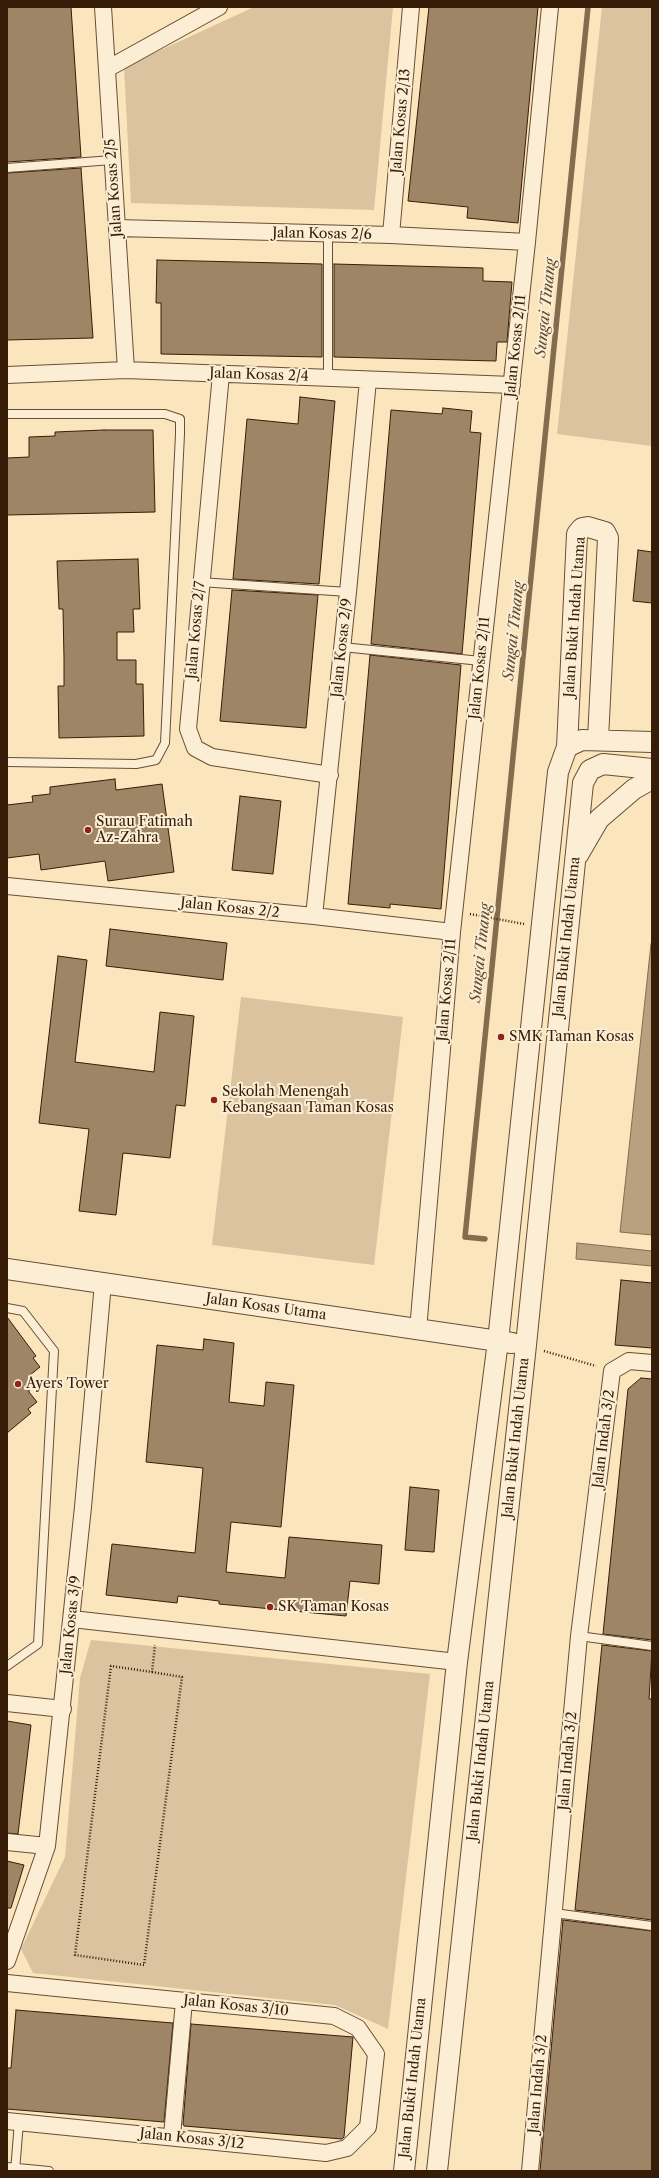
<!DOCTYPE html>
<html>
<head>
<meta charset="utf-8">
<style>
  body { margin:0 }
  #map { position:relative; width:659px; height:2178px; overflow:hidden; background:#fbe5bd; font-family:"Libre Caslon Text",serif }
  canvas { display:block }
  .frame { position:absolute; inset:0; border:8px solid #371c08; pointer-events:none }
</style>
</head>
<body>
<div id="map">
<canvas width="659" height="2178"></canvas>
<div class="frame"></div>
</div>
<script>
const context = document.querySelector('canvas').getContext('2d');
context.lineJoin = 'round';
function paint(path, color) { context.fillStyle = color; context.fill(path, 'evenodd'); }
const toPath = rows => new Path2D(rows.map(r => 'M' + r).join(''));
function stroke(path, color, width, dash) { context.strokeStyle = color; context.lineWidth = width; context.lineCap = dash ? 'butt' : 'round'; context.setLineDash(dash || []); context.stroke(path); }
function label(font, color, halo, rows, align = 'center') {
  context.font = font + ' "Libre Caslon Text",serif'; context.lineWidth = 4; context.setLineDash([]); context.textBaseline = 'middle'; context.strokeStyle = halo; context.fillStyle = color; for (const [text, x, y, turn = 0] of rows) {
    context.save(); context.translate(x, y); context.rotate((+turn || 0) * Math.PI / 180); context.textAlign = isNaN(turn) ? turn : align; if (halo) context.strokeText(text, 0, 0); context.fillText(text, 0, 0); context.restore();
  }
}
paint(toPath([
  [254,7,393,7,374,210,131,203,124,67],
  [602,7,652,7,652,446,557,434],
  [241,997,403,1017,374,1265,212,1245],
  [91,1640,430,1674,388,2029,335,2005,33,1973,21,1949,65,1857,80,1678]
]), '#dac39e');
const water = toPath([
  [651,944,652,944,652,1235,620,1232,651,944],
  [577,1243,652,1251,652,1266,576,1259,577,1243]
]);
paint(water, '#b8a17f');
stroke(water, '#846c4f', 1);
stroke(toPath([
  [485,1239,465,1237,588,7]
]), '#846c4f', 5.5);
const building = toPath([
  [7,7,71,7,81,157,7,162,7,7],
  [429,7,538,7,518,223,467,218,468,207,408,201,429,7],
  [81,168,93,338,7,340,7,173,81,168],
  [157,260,322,264,322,357,161,354,161,303,156,303,157,260],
  [334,264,483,268,483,281,512,282,507,342,497,342,496,361,334,357,334,264],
  [300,397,335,401,319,584,233,579,247,419,298,424,300,397],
  [443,408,472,411,470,432,481,433,462,654,371,644,391,410,442,414,443,408],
  [104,430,153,430,155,512,7,515,7,458,29,457,29,437,55,436,55,432,104,430],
  [638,550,652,552,652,603,633,601,638,550],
  [138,559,140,609,133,609,134,632,117,632,117,660,136,660,136,684,143,684,144,736,59,738,58,686,64,686,64,659,63,609,59,609,57,561,138,559],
  [232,590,318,595,306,728,220,721,232,590],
  [370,655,461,665,441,909,390,904,390,908,348,904,370,655],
  [115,779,116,790,162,784,174,872,108,881,105,861,41,870,39,854,7,858,7,805,33,802,32,796,50,794,50,787,115,779],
  [240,796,281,801,273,874,232,870,240,796],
  [110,929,227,943,223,980,106,966,110,929],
  [58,956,87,960,75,1062,154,1072,160,1012,194,1016,185,1106,176,1105,170,1158,123,1153,116,1215,79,1211,89,1129,39,1123,58,956],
  [621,1280,652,1283,652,1348,615,1345,621,1280],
  [7,1317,36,1356,33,1358,40,1367,30,1375,29,1392,37,1402,28,1409,31,1413,7,1433,7,1317],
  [204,1339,234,1343,229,1402,264,1406,266,1382,294,1385,281,1527,231,1522,226,1572,285,1578,289,1537,382,1545,379,1584,350,1581,346,1616,219,1604,219,1601,178,1596,177,1603,106,1595,112,1544,195,1553,203,1468,146,1462,157,1345,203,1350,204,1339],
  [641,1378,652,1379,652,1640,603,1634,628,1389,641,1378],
  [410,1487,439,1490,434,1552,405,1550,410,1487],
  [602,1645,652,1651,649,1699,652,1699,652,1920,575,1910,602,1645],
  [7,1721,31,1725,18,1834,7,1833,7,1721],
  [7,1861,24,1865,11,1908,7,1908,7,1861],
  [563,1920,652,1931,652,2171,540,2171,563,1920],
  [16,2010,173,2023,164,2122,7,2109,7,2068,11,2068,16,2010],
  [191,2024,353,2037,344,2137,342,2139,184,2126,183,2124,191,2024]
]);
paint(building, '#9d8566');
stroke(building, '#371c08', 1);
const service = toPath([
  [7,168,112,160],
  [328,378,328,234],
  [7,414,165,414,180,419,180,434,165,743,156,760,136,764,7,762],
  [200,582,348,592],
  [342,647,481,661],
  [7,1308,23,1311,54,1351,38,1644,7,1666],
  [579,1636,652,1646],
  [554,1913,652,1926],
  [7,2167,49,2171],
  [15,2171,19,2122]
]);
const minor = toPath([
  [103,7,126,370],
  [107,69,219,7],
  [117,228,391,235,527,242],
  [391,235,411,7],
  [221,374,188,729,195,748,212,757,330,775],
  [7,375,126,370,512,385],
  [7,886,314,916,452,932],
  [314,916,348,592,368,380],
  [418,1330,452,932,527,242,550,7],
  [72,1619,457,1662],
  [7,1703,63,1709],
  [7,1842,47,1846],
  [7,1961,47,1846,83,1507,103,1283],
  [7,1983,334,2016,358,2028,376,2054,368,2127,347,2148,326,2153,7,2121],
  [172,2136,184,2001],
  [530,2171,579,1636,612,1371,629,1361,652,1363]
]);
const tertiary = toPath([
  [567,747,582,740,652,742],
  [578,855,599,819,634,789,652,779],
  [7,1269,512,1343],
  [404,2171,457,1662,498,1341,558,772,567,747,577,534,582,528,588,527,605,532,608,538,598,739],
  [437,2171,526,1345,583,783,590,770,603,764,652,769]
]);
stroke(service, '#684e35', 10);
stroke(minor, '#684e35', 18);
stroke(tertiary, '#684e35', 22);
stroke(toPath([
  [470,914,524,924],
  [544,1351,596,1366],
  [152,1672,182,1677,144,1965,75,1955,111,1666,152,1672,155,1645]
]), '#371c08', 2.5, [1, 2]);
stroke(service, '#fceed4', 8);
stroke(minor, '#fceed4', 16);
stroke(tertiary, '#fceed4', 20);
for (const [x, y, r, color] of [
  [88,830,4,"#8f2418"],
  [501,1037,4,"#8f2418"],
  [214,1100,4,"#8f2418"],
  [18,1384,4,"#8f2418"],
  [270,1607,4,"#8f2418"]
]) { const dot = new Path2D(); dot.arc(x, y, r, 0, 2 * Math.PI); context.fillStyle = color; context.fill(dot); stroke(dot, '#fceed4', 1.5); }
label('14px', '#371c08', '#fceed4', [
  ["Jalan Kosas 2/13",401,121,-85],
  ["Jalan Kosas 2/5",114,188,-94],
  ["Jalan Kosas 2/6",322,234,1],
  ["Jalan Kosas 2/11",516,346,-84],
  ["Jalan Kosas 2/4",259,375,2],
  ["Jalan Bukit Indah Utama",575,617,-86],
  ["Jalan Kosas 2/7",196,630,-85],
  ["Jalan Kosas 2/9",342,648,-84],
  ["Jalan Kosas 2/11",480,668,-84],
  ["Jalan Kosas 2/2",230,908,6],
  ["Jalan Bukit Indah Utama",567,937,-84],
  ["Jalan Kosas 2/11",447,990,-85],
  ["Jalan Kosas Utama",266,1307,8],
  ["Jalan Bukit Indah Utama",516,1438,-84],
  ["Jalan Indah 3/2",604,1439,-83],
  ["Jalan Kosas 3/9",71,1625,-84],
  ["Jalan Bukit Indah Utama",481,1761,-84],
  ["Jalan Indah 3/2",568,1761,-85],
  ["Jalan Kosas 3/10",236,2006,6],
  ["Jalan Bukit Indah Utama",413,2078,-84],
  ["Jalan Indah 3/2",538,2084,-85],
  ["Jalan Kosas 3/12",192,2139,6]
]);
label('14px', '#371c08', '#fceed4', [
  ["Surau Fatimah",96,822],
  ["Az-Zahra",96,838],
  ["SMK Taman Kosas",509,1037],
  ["Sekolah Menengah",222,1092],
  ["Kebangsaan Taman Kosas",222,1108],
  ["Ayers Tower",26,1384],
  ["SK Taman Kosas",278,1607]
], 'left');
label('italic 15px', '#644b32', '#fceed4', [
  ["Sungai Tinang",546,308,-84],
  ["Sungai Tinang",514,631,-84],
  ["Sungai Tinang",481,953,-84]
]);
</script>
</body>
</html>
